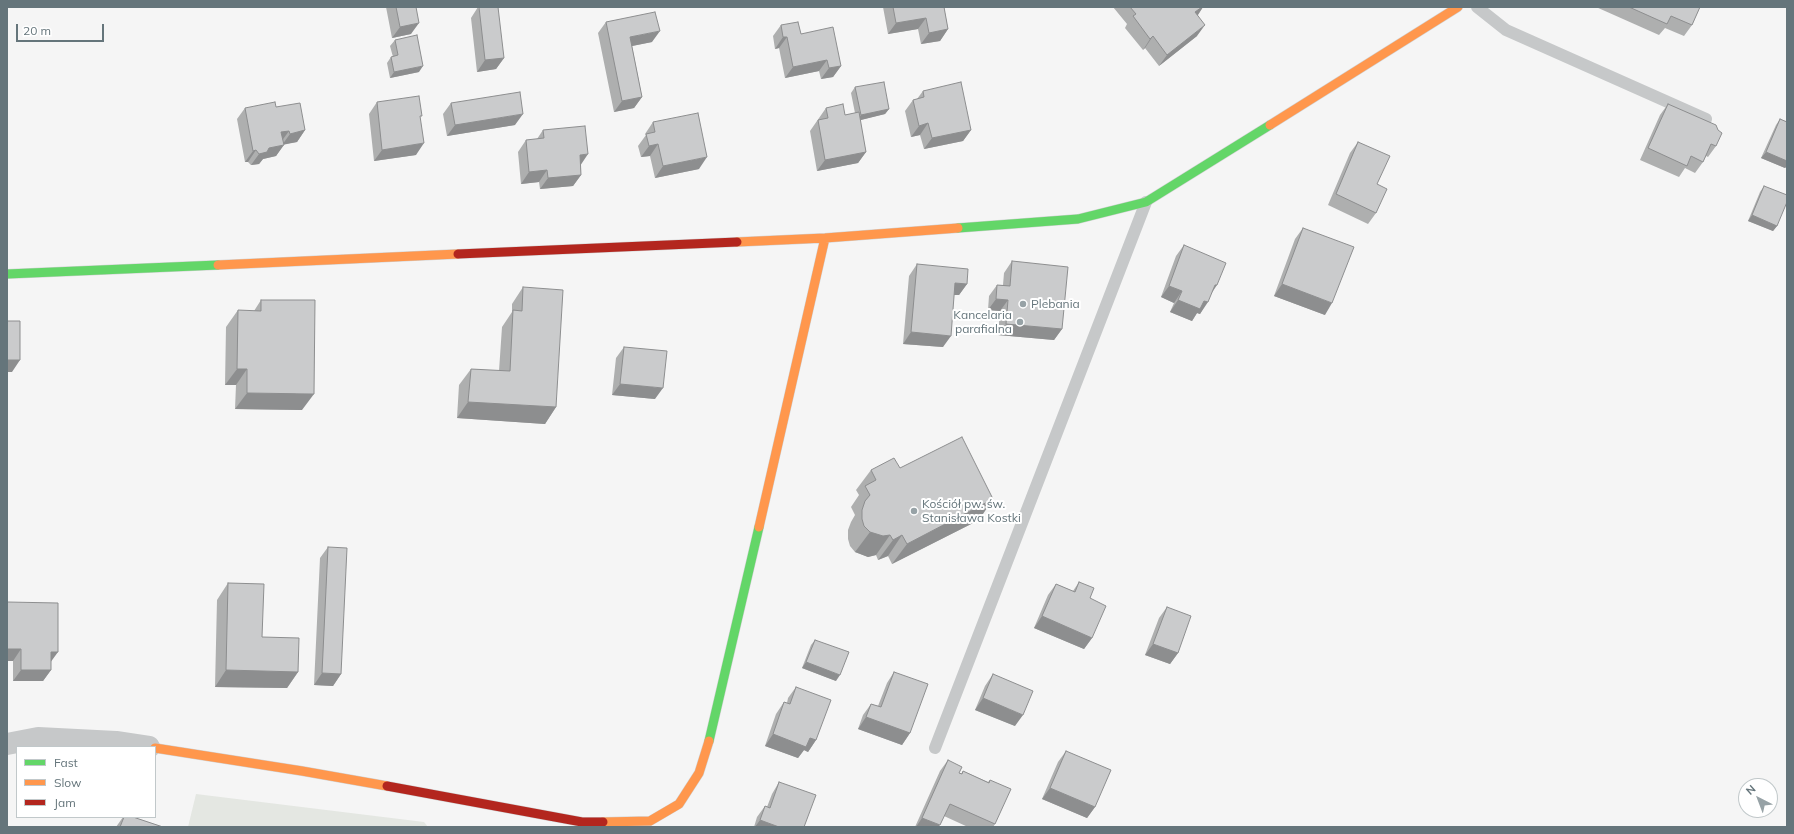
<!DOCTYPE html>
<html>
<head>
<meta charset="utf-8">
<style>
  body { margin:0 }
  #map { position:relative; width:1794px; height:834px; overflow:hidden; background:#f5f5f5; font-family:Mulish,sans-serif }
  canvas { display:block }
  .frame { position:absolute; inset:0; border:8px solid #65757b; pointer-events:none }
  .legend { position:absolute; left:16px; top:746px; width:140px; height:72px; box-sizing:border-box; background:#fff; border:1px solid #c1c8ca; margin:0; padding:5px 7px; list-style:none; font-size:12px; color:#65757b }
  .legend li { display:flex; align-items:center; gap:8px; height:20px }
  .legend b { width:20px; border:1px solid #c1c8ca }
  .north { position:absolute; left:1738px; top:778px; width:40px; height:40px; box-sizing:border-box; background:#fff; border:1px solid #c1c8ca; border-radius:50%; rotate:318deg; font-size:11px; font-weight:700; line-height:16px; text-align:center; color:#65757b }
  .north::after { content:''; display:block; margin:auto; width:14px; height:18px; background:#97a2a6; clip-path:polygon(50% 0,100% 100%,50% 72%,0 100%) }
  .scale { position:absolute; left:16px; top:24px; width:88px; height:18px; box-sizing:border-box; border:2px solid #65757b; border-top:0; padding-left:5px; font-size:12px; line-height:14px; white-space:nowrap; color:#65757b; -webkit-text-stroke:3px #fff; paint-order:stroke }
</style>
</head>
<body>
<div id="map">
<canvas width="1794" height="834"></canvas>
<div class="frame"></div>
<ul class="legend">
<li><b style="height:5px;background:#63d668"></b>Fast</li>
<li><b style="height:5px;background:#ff974d"></b>Slow</li>
<li><b style="height:5px;background:#b3261e"></b>Jam</li>
</ul>
<div class="north">N</div>
<div class="scale">20 m</div>
</div>
<script>
const context = document.querySelector('canvas').getContext('2d');
context.lineJoin = 'round';
function paint(path, color) { context.fillStyle = color; context.fill(path, 'evenodd'); }
const toPath = rows => new Path2D(rows.map(r => 'M' + r).join(''));
function stroke(path, color, width, dash) { context.strokeStyle = color; context.lineWidth = width; context.lineCap = dash ? 'butt' : 'round'; context.setLineDash(dash || []); context.stroke(path); }
function label(font, color, halo, rows, align = 'center') {
  context.font = font + ' Mulish,sans-serif'; context.lineWidth = 4; context.setLineDash([]); context.textBaseline = 'middle'; context.strokeStyle = halo; context.fillStyle = color; for (const [text, x, y, turn = 0] of rows) {
    context.save(); context.translate(x, y); context.rotate((+turn || 0) * Math.PI / 180); context.textAlign = isNaN(turn) ? turn : align; if (halo) context.strokeText(text, 0, 0); context.fillText(text, 0, 0); context.restore();
  }
}
paint(toPath([
  [196,794,424,822,428,827,188,827]
]), '#e4e7e2');
const fast = toPath([
  [958,228,1078,219,1146,202,1270,125],
  [7,274,218,265],
  [709,741,759,527]
]);
const slow = toPath([
  [1270,125,1458,7],
  [737,242,825,238,958,228],
  [218,265,458,254],
  [759,527,825,238],
  [155,748,302,771,387,786],
  [603,822,650,821,679,804,699,773,709,741]
]);
const jam = toPath([
  [458,254,737,242],
  [387,786,582,822,603,822]
]);
stroke(fast, '#d0d1d2', 10);
stroke(slow, '#d0d1d2', 10);
stroke(jam, '#d0d1d2', 10);
stroke(toPath([
  [1477,7,1506,30,1706,119],
  [935,748,1146,202]
]), '#c6c8c9', 12);
stroke(toPath([
  [7,744,38,738,116,742,149,747]
]), '#c6c8c9', 22);
stroke(fast, '#63d668', 9);
stroke(slow, '#ff974d', 9);
stroke(jam, '#b3261e', 9);
paint(toPath([
  [386,7,416,7,411,34,392,38],
  [478,7,504,58,496,69,477,72,471,18],
  [883,7,944,7,948,29,940,41,921,44,918,29,888,34],
  [1113,7,1203,7,1198,15,1197,36,1159,66,1145,48,1143,50,1125,28,1127,24],
  [1596,7,1700,7,1692,25,1684,36,1665,28,1659,35],
  [606,22,652,42,632,46,642,97,634,108,614,112,598,33],
  [781,25,801,34,841,66,833,77,821,79,819,71,785,78,779,48,775,49,773,36],
  [395,40,419,72,390,78,387,63,391,57,393,57,390,46],
  [855,87,889,109,885,114,860,120,866,152,858,163,817,171,810,131,826,108,845,115,855,113,851,93],
  [923,91,971,130,963,141,924,149,920,135,911,137,905,111,913,100,917,99],
  [377,102,420,119,416,155,374,161,369,114],
  [451,103,515,125,447,136,443,114],
  [1668,104,1716,146,1708,157,1706,156,1703,162,1695,173,1685,168,1679,177,1640,160,1660,115],
  [276,107,305,130,297,142,284,144,276,156,263,159,259,164,251,165,248,162,245,162,237,119,245,108],
  [1780,119,1787,122,1787,166,1785,168,1761,158,1776,125],
  [653,122,699,169,655,178,650,156,641,157,638,146,646,135,645,134],
  [543,130,581,165,581,175,573,186,540,189,539,182,521,184,518,152,526,140,537,139],
  [1358,142,1376,213,1368,224,1328,205,1350,153],
  [1764,186,1777,226,1773,231,1748,221,1760,192],
  [1303,228,1325,315,1274,296,1295,239],
  [1184,245,1211,294,1200,314,1197,313,1192,321,1170,312,1174,303,1161,297,1176,256],
  [1012,261,1062,329,1054,340,998,335,1000,311,988,310,989,296,997,285,1003,285,1004,273],
  [917,264,967,284,959,295,954,295,943,347,903,344,909,276],
  [523,287,556,407,545,424,457,418,459,385,471,369,499,371,502,327,512,312,512,304],
  [261,300,302,410,235,409,236,385,225,385,226,327,238,310,254,311],
  [624,347,655,399,612,395,616,358],
  [900,468,979,520,892,564,888,556,878,560,876,555,868,557,855,552,850,546,848,539,848,530,851,522,855,515,851,507,859,495,856,490,871,470],
  [328,547,341,674,333,686,314,685,320,558],
  [1079,582,1090,598,1092,638,1084,649,1034,628,1048,595,1056,584,1073,591],
  [228,583,262,637,298,672,287,688,215,687,217,600],
  [7,602,51,661,51,670,43,681,13,681,13,661,7,661],
  [1167,607,1178,653,1170,664,1145,655,1159,618],
  [815,640,836,681,802,668,811,645],
  [894,672,910,733,902,745,858,729,863,715,871,704,878,706,887,683],
  [993,674,1015,726,975,710,985,686],
  [796,687,816,740,808,752,804,750,798,758,765,746,776,714,784,702,787,703,788,698],
  [1066,751,1095,807,1087,818,1042,799,1058,762],
  [948,760,959,773,961,774,963,771,988,782,990,780,995,824,993,827,968,827,944,816,938,827,915,827,940,771],
  [779,782,804,827,754,827,757,817,765,806,767,807,772,794],
  [123,817,133,817,163,827,116,827]
]), '#aeafaf');
paint(toPath([
  [1202,7,1203,7,1197,16,1195,12],
  [926,18,918,29,888,34,896,23],
  [419,23,411,34,392,38,400,27],
  [1205,25,1197,36,1159,66,1167,55],
  [948,29,940,41,921,44,929,33],
  [660,31,652,42,622,48,630,37],
  [1153,36,1145,48,1143,50,1150,39],
  [783,37,787,37,779,48,775,49],
  [504,58,496,69,477,72,485,60],
  [827,60,819,71,785,78,793,67],
  [423,66,419,72,390,78,394,72],
  [841,66,833,77,821,79,829,68],
  [642,97,634,108,614,112,622,101],
  [889,109,885,114,857,121,861,115],
  [523,114,515,125,447,136,455,125],
  [928,123,920,135,911,137,919,126],
  [305,130,297,142,282,145,290,134],
  [971,130,963,141,924,149,932,138],
  [289,131,281,142,281,132],
  [424,143,416,155,374,161,382,150],
  [658,144,650,156,641,157,649,146],
  [284,145,276,156,263,159,259,164,251,165,259,154,269,148],
  [256,150,248,162,245,162,253,151],
  [866,152,858,163,817,171,825,160],
  [1766,152,1787,161,1787,166,1785,168,1761,158],
  [588,154,580,166,580,155],
  [707,157,699,169,655,178,663,166],
  [547,170,539,182,521,184,529,172],
  [581,175,573,186,540,189,548,178],
  [1752,215,1777,226,1773,231,1748,221],
  [955,283,967,284,959,295,947,295],
  [1282,284,1332,303,1325,315,1274,296],
  [1215,285,1217,285,1209,297],
  [1169,286,1182,291,1174,303,1161,297],
  [996,299,1008,300,1000,311,988,310],
  [1178,300,1204,301,1208,302,1200,314,1197,313,1192,321,1170,312],
  [1006,324,1062,329,1054,340,998,335],
  [911,332,951,336,943,347,903,344],
  [7,360,20,360,12,372,7,372],
  [237,369,247,369,236,385,225,385],
  [620,384,663,388,655,399,612,395],
  [247,393,314,394,302,410,235,409],
  [468,402,556,407,545,424,457,418],
  [993,499,979,520,892,564,907,544],
  [870,532,890,535,876,555,868,557,855,552],
  [902,535,888,556,878,560,893,540],
  [1042,616,1092,638,1084,649,1034,628],
  [1153,644,1178,653,1170,664,1145,655],
  [7,649,21,649,13,661,7,661],
  [51,652,58,652,50,663],
  [806,662,840,675,836,681,802,668],
  [21,670,51,670,43,681,13,681],
  [226,670,298,672,287,688,215,687],
  [322,673,341,674,333,686,314,685],
  [983,698,1023,715,1015,726,975,710],
  [866,717,910,733,902,745,858,729],
  [773,734,810,738,816,740,808,752,804,750,798,758,765,746],
  [1050,788,1095,807,1087,818,1042,799],
  [922,818,940,825,938,827,916,827],
  [760,820,779,827,755,827]
]), '#8d8e8f');
const building = toPath([
  [396,7,416,7,419,23,400,27,396,7],
  [479,7,498,7,504,58,485,60,479,7],
  [893,7,944,7,948,29,929,33,926,18,896,23,893,7],
  [1130,7,1202,7,1195,12,1205,25,1167,55,1153,36,1150,39,1133,16,1136,14,1130,7],
  [1629,7,1700,7,1692,25,1671,16,1667,24,1629,7],
  [655,12,660,31,630,37,642,97,622,101,606,22,655,12],
  [798,22,801,34,833,27,841,66,829,68,827,60,793,67,787,37,783,37,781,25,798,22],
  [417,35,423,66,394,72,391,57,398,55,395,40,417,35],
  [884,82,889,109,861,115,855,87,884,82],
  [961,82,971,130,932,138,928,123,919,126,913,100,924,97,923,91,961,82],
  [520,92,523,114,455,125,451,103,520,92],
  [419,96,422,116,420,116,424,143,382,150,377,102,419,96],
  [275,102,276,107,300,103,305,130,290,134,289,131,281,132,284,145,269,148,267,152,259,154,256,150,253,151,245,108,275,102],
  [843,104,845,115,859,112,866,152,825,160,818,120,828,118,826,108,843,104],
  [1668,104,1716,125,1718,130,1722,133,1716,146,1711,144,1703,162,1691,156,1687,166,1648,148,1668,104],
  [698,113,707,157,663,166,658,144,649,146,646,134,655,132,653,122,698,113],
  [1780,119,1787,122,1787,161,1766,152,1780,119],
  [585,126,588,154,580,155,581,175,548,178,547,170,529,172,526,140,544,138,543,130,585,126],
  [1358,142,1390,156,1377,184,1387,189,1376,213,1336,194,1358,142],
  [1764,186,1787,195,1787,202,1777,226,1752,215,1764,186],
  [1303,228,1354,247,1332,303,1282,284,1303,228],
  [1184,245,1226,263,1217,285,1215,285,1208,302,1204,301,1200,309,1178,300,1182,291,1169,286,1184,245],
  [1012,261,1068,267,1062,329,1006,324,1008,300,996,299,997,285,1010,286,1012,261],
  [917,264,968,269,967,284,955,283,951,336,911,332,917,264],
  [523,287,563,290,556,407,468,402,471,369,510,371,513,310,522,311,523,287],
  [261,300,315,300,314,394,247,393,247,369,237,369,238,310,261,311,261,300],
  [7,321,20,321,20,360,7,360,7,321],
  [624,347,667,351,663,388,620,384,624,347],
  [962,437,993,499,907,544,902,535,893,540,890,535,883,536,870,532,864,526,862,519,862,510,865,501,870,495,865,486,876,480,871,470,894,458,900,468,962,437],
  [328,547,347,548,341,674,322,673,328,547],
  [1079,582,1094,588,1090,598,1106,606,1092,638,1042,616,1056,584,1075,592,1079,582],
  [228,583,264,584,262,637,299,638,298,672,226,670,228,583],
  [7,602,58,603,58,652,51,652,51,670,21,670,21,649,7,649,7,602],
  [1167,607,1191,616,1178,653,1153,644,1167,607],
  [815,640,849,652,840,675,806,662,815,640],
  [894,672,928,684,910,733,866,717,871,704,881,707,894,672],
  [993,674,1033,691,1023,715,983,698,993,674],
  [796,687,831,700,816,740,810,738,806,747,773,734,784,702,790,704,796,687],
  [1066,751,1111,770,1095,807,1050,788,1066,751],
  [948,760,962,767,959,773,962,774,963,771,989,783,990,780,1011,789,995,824,950,804,940,825,922,818,948,760],
  [779,782,816,795,804,827,779,827,760,820,765,806,770,808,779,782],
  [124,817,133,817,163,827,120,827,124,817]
]);
paint(building, '#cacbcc');
stroke(building, '#8d8e8f', 1);
for (const [x, y, r, color] of [
  [1023,304,4,"#97a2a6"],
  [1020,322,4,"#97a2a6"],
  [914,511,4,"#97a2a6"]
]) { const dot = new Path2D(); dot.arc(x, y, r, 0, 2 * Math.PI); context.fillStyle = color; context.fill(dot); stroke(dot, '#fff', 1.5); }
label('12px', '#65757b', '#fff', [
  ["Plebania",1031,304],
  ["Kancelaria",1012,315,"right"],
  ["parafialna",1012,329,"right"],
  ["Kościół pw. św.",922,504],
  ["Stanisława Kostki",922,518]
], 'left');
</script>
</body>
</html>
